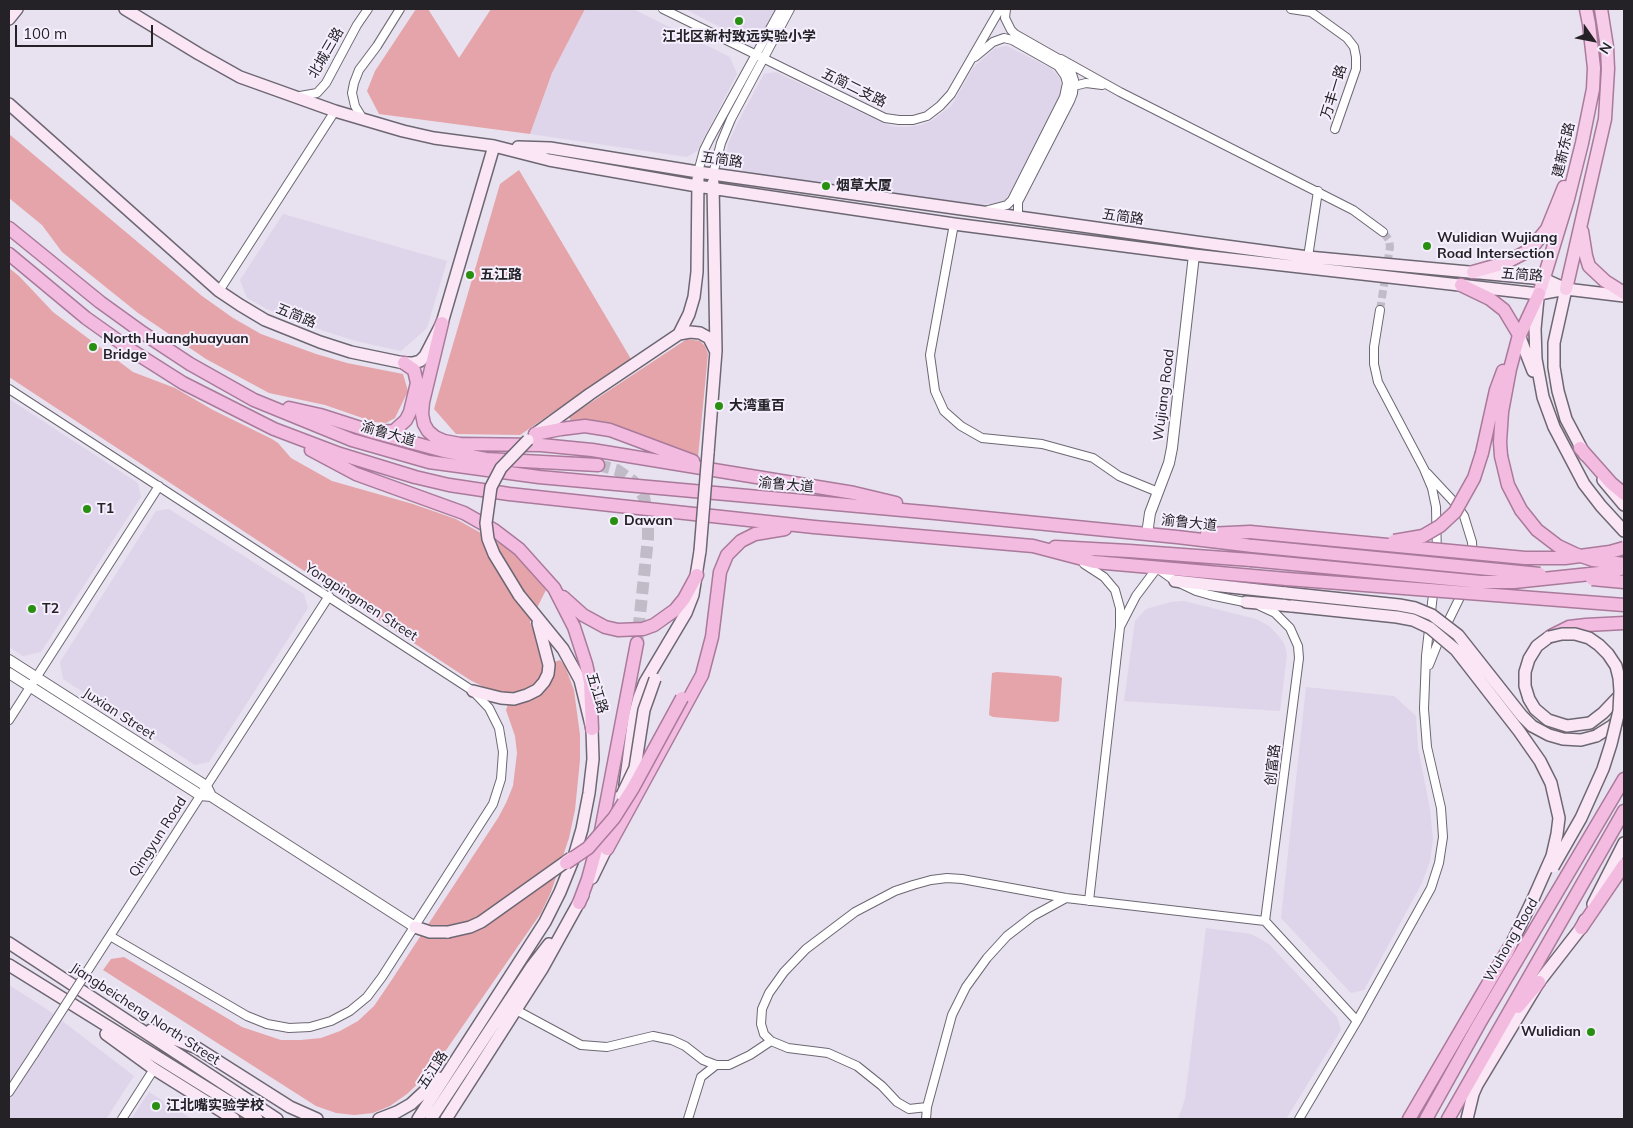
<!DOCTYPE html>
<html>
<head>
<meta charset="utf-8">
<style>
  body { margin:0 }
  #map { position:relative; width:1633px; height:1128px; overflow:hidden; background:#e8e1ef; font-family:Mulish,sans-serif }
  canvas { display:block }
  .frame { position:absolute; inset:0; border:10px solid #242227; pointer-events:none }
  .north { position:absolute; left:1568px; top:15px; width:50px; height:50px; -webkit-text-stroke:4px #f5eefd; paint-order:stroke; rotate:123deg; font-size:14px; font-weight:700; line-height:20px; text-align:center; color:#242227 }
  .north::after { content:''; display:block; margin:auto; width:18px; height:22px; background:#242227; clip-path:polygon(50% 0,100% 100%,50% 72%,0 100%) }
  .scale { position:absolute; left:15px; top:25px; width:138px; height:22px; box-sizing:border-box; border:2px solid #242227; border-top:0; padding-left:6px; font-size:15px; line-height:18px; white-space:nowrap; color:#242227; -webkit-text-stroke:4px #f5eefd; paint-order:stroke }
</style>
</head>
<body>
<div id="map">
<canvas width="1633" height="1128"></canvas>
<div class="frame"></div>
<div class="north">N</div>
<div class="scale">100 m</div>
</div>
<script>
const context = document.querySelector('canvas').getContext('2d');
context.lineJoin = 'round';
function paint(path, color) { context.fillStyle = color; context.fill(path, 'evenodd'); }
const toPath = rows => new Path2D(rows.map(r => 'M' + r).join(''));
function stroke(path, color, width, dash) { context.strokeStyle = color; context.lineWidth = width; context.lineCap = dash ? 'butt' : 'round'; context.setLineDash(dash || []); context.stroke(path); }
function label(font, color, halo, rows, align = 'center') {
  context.font = font + ' Mulish,"Noto Sans SC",sans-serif'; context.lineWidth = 4; context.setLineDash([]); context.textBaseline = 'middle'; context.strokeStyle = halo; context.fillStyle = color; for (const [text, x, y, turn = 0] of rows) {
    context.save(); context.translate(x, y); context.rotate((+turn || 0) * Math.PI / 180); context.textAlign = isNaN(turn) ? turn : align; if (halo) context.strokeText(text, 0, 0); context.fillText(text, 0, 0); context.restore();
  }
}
paint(toPath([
  [585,9,633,9,730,57,737,74,697,151,687,157,530,134,552,73],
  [685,9,776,9,764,33,741,38],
  [1007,46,1052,69,1060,79,1061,86,1060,95,1008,196,1003,202,981,205,749,173,734,168,726,159,728,144,738,122,764,74,776,72,883,123,895,127,908,127,921,125,933,120,943,112,951,106,957,96,973,68,995,48],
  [283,214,447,261,427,328,401,351,356,341,324,331,267,309,247,298,240,280],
  [9,399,138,483,141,497,41,652,23,656,9,647],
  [169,509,304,594,308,608,209,762,195,765,63,679,60,662,156,511],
  [1184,601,1256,619,1269,626,1277,634,1284,643,1287,654,1280,711,1124,701,1135,621,1146,609,1171,602],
  [1306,687,1394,696,1416,716,1418,748,1430,809,1433,839,1430,861,1422,883,1364,990,1351,993,1281,918],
  [1206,928,1251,934,1269,944,1337,1017,1341,1030,1286,1119,1178,1119,1185,1099],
  [9,985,48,1010,134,1076,106,1119,9,1119],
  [149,1092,192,1119,131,1119]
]), '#ded5ea');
paint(toPath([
  [416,9,428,9,459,58,491,9,585,9,552,73,530,134,379,114,367,91,375,71],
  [9,134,202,296,233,318,261,334,316,354,347,363,403,374,408,391,395,418,386,423,374,422,325,405,269,393,206,359,138,313,62,252,42,225,9,198],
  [519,170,631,359,520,435,456,434,434,409,500,184],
  [9,268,19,276,53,312,133,372,175,388,213,410,272,439,278,443,291,458,332,481,413,504,456,519,513,551,546,590,530,622,536,637,542,660,544,671,538,682,527,691,509,695,484,687,470,680,9,377],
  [687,339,700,341,705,346,708,354,698,457,610,424,571,422,569,417],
  [560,660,565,666,574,690,580,735,580,760,575,810,569,838,551,892,541,913,442,1056,425,1077,407,1094,390,1106,373,1113,354,1115,336,1113,316,1106,103,970,111,959,124,957,242,1027,281,1040,301,1040,321,1038,340,1031,358,1021,374,1006,389,984,498,818,506,803,513,786,517,753,515,736,506,710,508,704,527,700,554,662],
  [997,672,1058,676,1062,678,1059,721,1055,722,993,717,989,715,992,673]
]), '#e4a4aa');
stroke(toPath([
  [1380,310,1390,247,1389,240,1383,232]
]), '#c1bbc7', 8, [8, 4]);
stroke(toPath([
  [598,465,617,470,633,481,644,497,648,517,648,538,637,643]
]), '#c1bbc7', 12, [12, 6]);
const minor = toPath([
  [663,9,885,118,899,120,913,120,927,116,940,106,951,94,1000,9],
  [1006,9,1005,18,1011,30,1015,34,1066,63,1072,74,1074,80,1073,93,1070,101,1018,202,1018,214,1023,218],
  [1291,9,1311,12,1347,38,1354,47,1356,57,1356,69,1335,129],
  [975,57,993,42,1004,38,1012,40,1058,66,1065,76,1067,83,1064,97,1012,200,1007,205,988,210],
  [1061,59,1120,92,1353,210,1383,232],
  [1070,89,1074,86,1086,83,1102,85],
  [300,96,317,93,326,83,357,25,368,9],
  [363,119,355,106,352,93,354,83,359,70,377,46,400,9],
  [698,172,704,150,710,138,781,9],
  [713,174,721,143,731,119,790,9],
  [954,224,930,355,935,391,944,411,961,426,982,438,1042,444,1093,458,1119,476,1158,492],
  [1308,257,1318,191],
  [219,291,335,111],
  [9,389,473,691,489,708,499,728,503,752,501,779,493,804,382,977,367,997,350,1011,331,1021,310,1027,289,1028,267,1024,247,1016,110,936],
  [1427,473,1454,502,1464,516,1472,542,1473,559,1470,571],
  [1084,564,1104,577,1115,590,1120,608,1120,627,1136,596,1157,568,1175,581,1196,591,1210,595,1249,603],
  [1260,606,1275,613,1290,628,1298,646,1299,658,1265,921,1357,1021],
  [1429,665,1439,640,1464,589],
  [9,720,159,486],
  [1089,901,1120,627],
  [97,956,329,596],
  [516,1010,581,1045,607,1047,653,1036,672,1040,685,1046,703,1060,716,1065,729,1065,750,1055,771,1041],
  [9,1092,34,1054],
  [927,1107,909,1109,897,1102,882,1086,857,1066,828,1053,788,1048,771,1041,764,1034,761,1024,762,1009,769,993,784,972,806,949,855,912,895,891,913,885,931,880,947,878,962,879,1066,898,1265,921],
  [122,1119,154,1069],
  [688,1119,701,1077,716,1065],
  [926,1119,927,1107,952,1015,966,987,987,958,1007,936,1033,916,1066,898],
  [1299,1119,1357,1021,1431,888,1439,863,1443,837,1441,808,1427,747,1424,709,1426,656,1437,559,1436,507,1432,488,1424,469,1378,382,1374,364,1374,347,1380,310]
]);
const tertiary = toPath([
  [1147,534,1150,513,1169,463,1172,448,1194,255],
  [9,660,206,786,211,796,200,795,9,673],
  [211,796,415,927]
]);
const secondary = toPath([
  [125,9,199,54,240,77,335,111,403,131,434,138,494,146,549,160,697,186,954,224,1194,255,1539,294,1566,289,1624,296],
  [9,19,17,9],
  [9,104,219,291,240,305,265,320,320,342,351,352,404,363,413,363,420,361,425,356,442,323,494,146],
  [518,147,550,148,698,172,1196,242,1308,257,1544,279,1566,289],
  [1566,289,1554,343,1554,367,1558,391,1566,419,1585,455],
  [1538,298,1535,329,1536,359,1543,397,1554,427,1584,484,1601,506,1624,531],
  [679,334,690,332,700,333,709,338,715,350],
  [1519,335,1533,371],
  [535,434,590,394,679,334,689,314,694,297,697,272,698,179],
  [708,453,716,351,713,183],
  [1603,480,1624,505],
  [1175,581,1286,593],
  [1246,602,1292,606],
  [1549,637,1537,646,1529,659,1525,672,1525,686,1529,699,1535,709,1548,720,1567,726,1590,723,1603,713,1623,692],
  [473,691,501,698,514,699,527,695,537,690,544,682,548,674,549,665,538,623],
  [1596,736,1612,726,1624,715],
  [625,785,634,717,639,698,645,682,686,613,693,595,700,551],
  [592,878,610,841],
  [1593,904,1624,843],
  [415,927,430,932,448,932],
  [9,943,277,1119],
  [1506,955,1533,899],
  [9,965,257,1119],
  [151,1030,197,1048,290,1107,317,1119],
  [106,1034,154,1069,234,1119],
  [379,1119,397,1112,411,1104,439,1078],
  [418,1119,545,922,560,892,573,860,582,829,589,793,593,759,592,729,580,680,563,649,519,595],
  [431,1119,532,966,549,944],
  [446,1119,542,969,583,895],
  [1467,1119,1473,1094,1477,1085,1539,982,1581,928,1585,920]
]);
const primary = toPath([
  [1582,231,1586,256,1589,266,1605,281,1624,293],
  [1473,272,1505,263,1526,252,1534,245,1547,229,1564,187],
  [1566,289,1605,119,1608,69,1607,47,1601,9],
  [1539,294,1568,199,1582,143,1593,89,1594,68,1589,24,1586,9]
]);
const trunk = toPath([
  [9,228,100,302,143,333,190,364,254,400,352,440,429,462,539,477,935,513,1177,537,1253,546],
  [9,254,86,318,131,350,183,383,274,429,340,454,415,477,449,485,509,494,814,527,1033,546,1094,562,1287,579],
  [1461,285,1490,299,1504,310,1519,335,1510,369,1502,412,1500,442,1501,456],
  [442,323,423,402,422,414,424,424,428,431,435,437,444,441,460,444,541,445,592,450,854,493,896,503],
  [1518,339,1539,294],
  [289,408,320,415,373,432,394,431,406,420,410,412,417,383,414,370,404,363],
  [373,432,444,451,486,459,598,465],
  [535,434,561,429,585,426,610,430,693,461],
  [1580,448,1611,483,1624,494],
  [311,450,356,474,464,513,494,530,519,549,554,588,574,627,586,664,590,682,592,729],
  [1482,453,1496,390,1503,371],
  [1207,534,1250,532],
  [1055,547,1129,551,1251,560],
  [563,597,583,615,605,627,618,630,643,629,654,625,675,610,684,599,697,575],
  [1551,636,1569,627,1586,625,1624,623],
  [607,849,702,675,712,637,720,572,727,555,741,541,755,534,785,529],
  [579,903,588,879,601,831,637,643],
  [1581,928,1624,865],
  [1518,1007,1539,982],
  [1409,1119,1509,948],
  [1426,1119,1479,1024,1624,779],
  [1448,1119,1624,811]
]);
stroke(minor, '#6d6773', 10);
stroke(tertiary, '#6d6773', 12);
stroke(secondary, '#6d6773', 14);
stroke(primary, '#a97a9b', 15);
stroke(trunk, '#a97a9b', 15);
stroke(minor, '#fff', 8);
stroke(tertiary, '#fff', 10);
stroke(secondary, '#fae6f4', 11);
stroke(primary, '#f6cce8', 12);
stroke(trunk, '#f3bbe0', 12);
const minorBridge = toPath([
  [34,1054,97,956]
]);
const secondaryBridge = toPath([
  [700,551,708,453],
  [1286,593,1399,605,1415,608,1432,615,1458,635,1522,716,1532,726,1549,735,1563,739,1581,740,1596,736],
  [519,595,494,554,488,539,486,523,491,487,501,468,528,440],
  [1292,606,1397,617,1413,620,1430,628,1456,650,1519,731,1540,761,1551,783,1559,818,1557,834,1552,856,1533,899],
  [1549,637,1562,634,1575,634,1589,638,1599,645,1608,654,1616,666,1619,678,1620,691,1619,711,1611,744,1603,769,1581,818,1553,867],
  [622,795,635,768,644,710,655,679],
  [448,932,470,927,481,922,571,858]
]);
const trunkBridge = toPath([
  [1501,456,1508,485,1521,510,1537,530,1558,546,1575,554,1593,560,1624,564],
  [1250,532,1525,558,1565,558,1610,552,1624,548],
  [1394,541,1423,536,1440,526,1455,512,1474,478,1482,453],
  [1253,546,1540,574],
  [1251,560,1481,582,1514,582,1609,572,1624,568],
  [1287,579,1624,605],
  [1592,579,1624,582],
  [566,863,588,848,614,818,633,788,682,698]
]);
stroke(minorBridge, '#6d6773', 10, []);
stroke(secondaryBridge, '#6d6773', 14, []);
stroke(trunkBridge, '#a97a9b', 15, []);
stroke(minorBridge, '#fff', 8);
stroke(secondaryBridge, '#fae6f4', 11);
stroke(trunkBridge, '#f3bbe0', 12);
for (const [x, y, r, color] of [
  [739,21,5,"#288f10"],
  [826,186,5,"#288f10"],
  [1427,246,5,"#288f10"],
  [470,275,5,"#288f10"],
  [93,347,5,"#288f10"],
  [719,406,5,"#288f10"],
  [87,509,5,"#288f10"],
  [614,521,5,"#288f10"],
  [32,609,5,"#288f10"],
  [1591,1032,5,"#288f10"],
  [156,1106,5,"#288f10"]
]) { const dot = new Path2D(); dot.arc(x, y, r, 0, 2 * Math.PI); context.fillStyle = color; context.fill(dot); stroke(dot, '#f5eefd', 2); }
label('bold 14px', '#242227', '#f5eefd', [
  ["江北区新村致远实验小学",739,37,"center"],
  ["烟草大厦",836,186],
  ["Wulidian Wujiang",1437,238],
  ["Road Intersection",1437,254],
  ["五江路",480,275],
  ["North Huanghuayuan",103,339],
  ["Bridge",103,355],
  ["大湾重百",729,406],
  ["T1",97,509],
  ["Dawan",624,521],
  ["T2",42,609],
  ["Wulidian",1581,1032,"right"],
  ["江北嘴实验学校",166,1106]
], 'left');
label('14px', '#242227', '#f5eefd', [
  ["北城三路",326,53,-60],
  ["五简二支路",854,88,26],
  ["万丰一路",1334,92,-73],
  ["建新东路",1564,150,-77],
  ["五简路",722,160,8],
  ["五简路",1123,217,8],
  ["五简路",1522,275,4],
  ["五简路",296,316,22],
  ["Wujiang Road",1164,395,-83],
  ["渝鲁大道",388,434,16],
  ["渝鲁大道",786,485,5],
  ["渝鲁大道",1189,523,6],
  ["Yongpingmen Street",361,602,33],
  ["五江路",597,693,73],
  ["Juxian Street",119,714,33],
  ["创富路",1273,765,-83],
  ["Qingyun Road",158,837,-57],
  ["Wuhong Road",1511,940,-60],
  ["Jiangbeicheng North Street",145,1014,33],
  ["五江路",433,1070,-57]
]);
</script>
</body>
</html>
